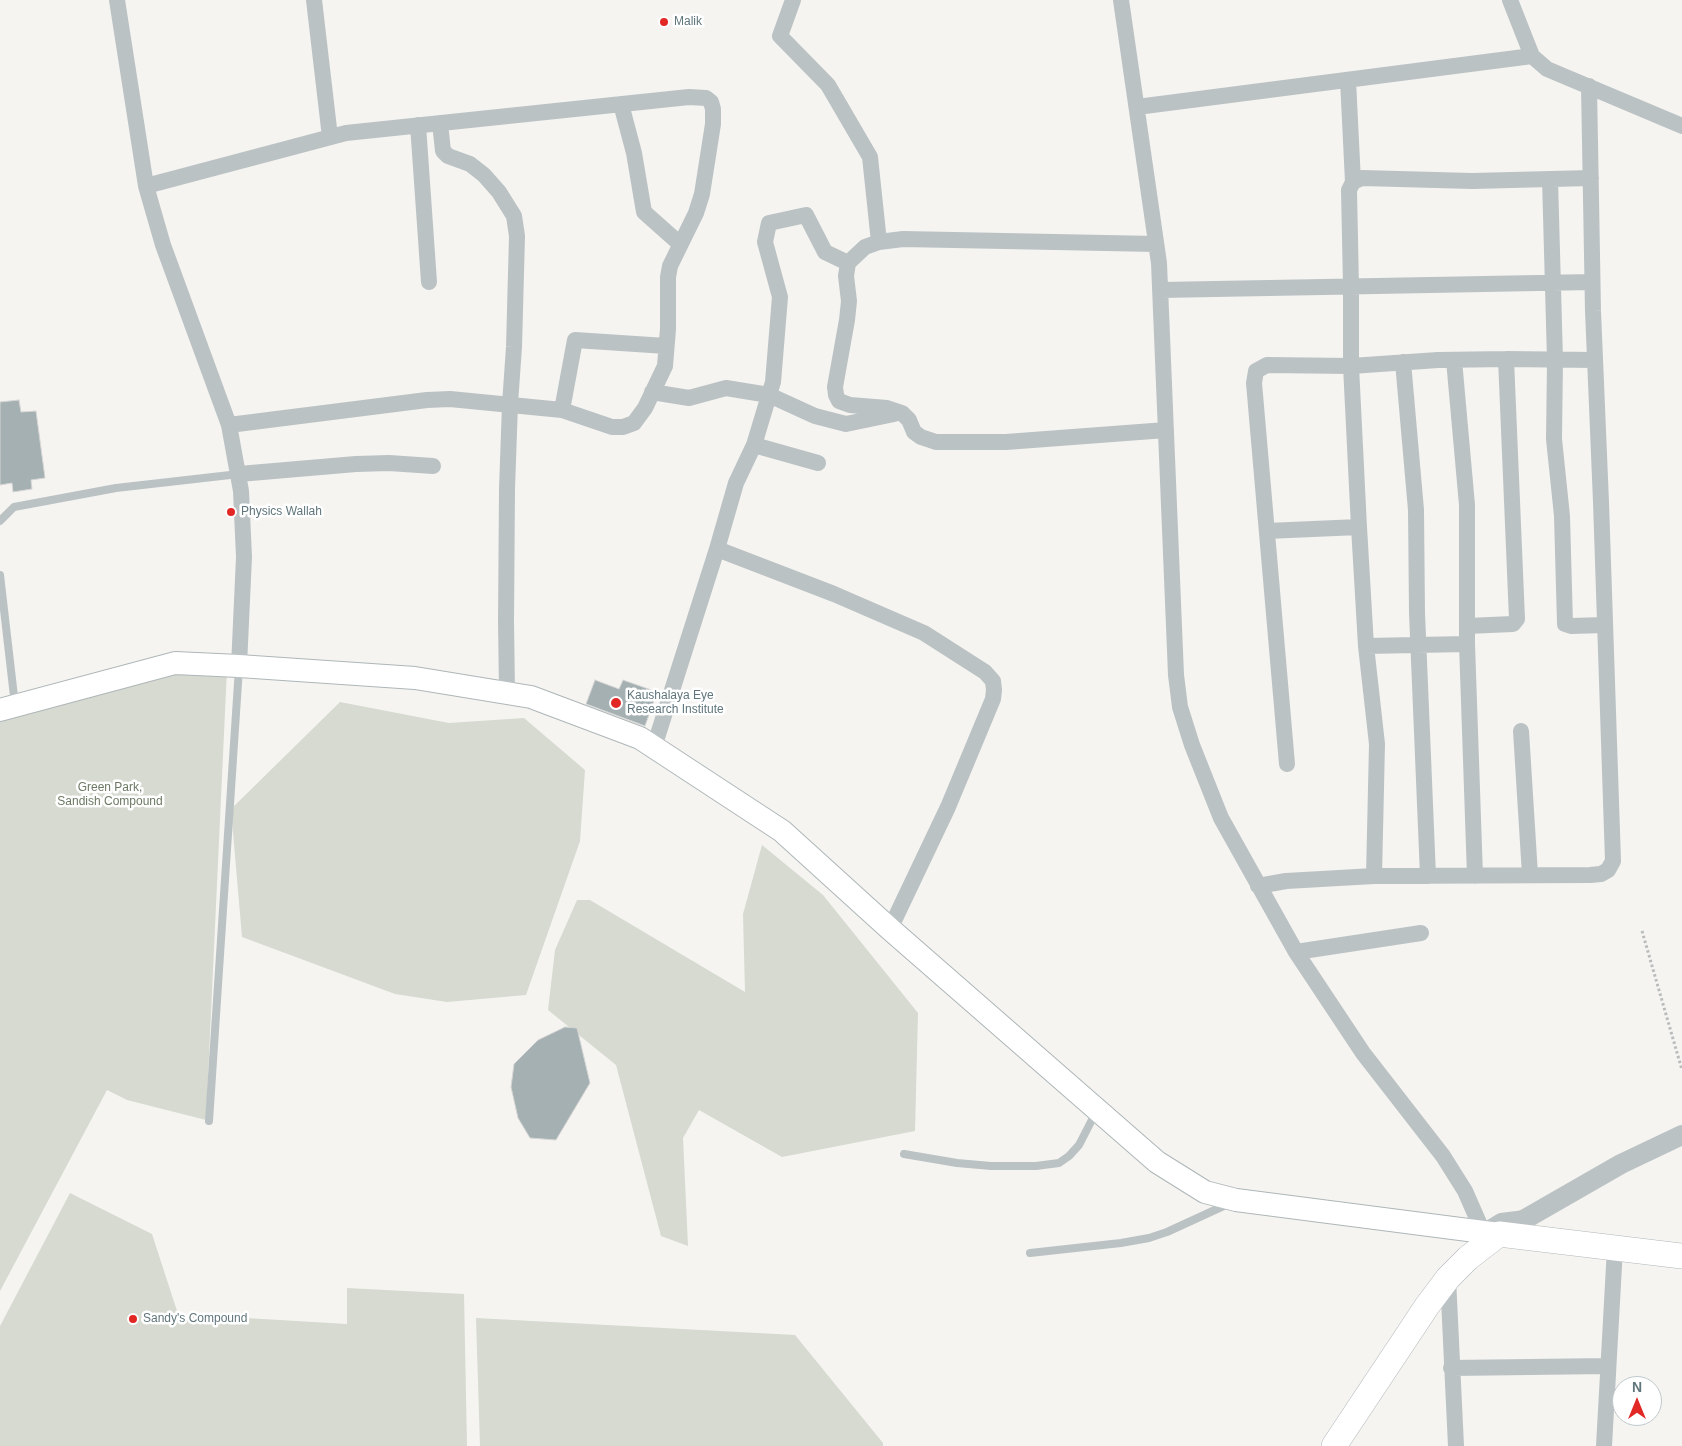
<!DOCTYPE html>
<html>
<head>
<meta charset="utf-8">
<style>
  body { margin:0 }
  #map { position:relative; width:1682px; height:1446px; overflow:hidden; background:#f5f4f1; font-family:Helvetica,sans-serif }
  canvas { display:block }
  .north { position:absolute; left:1612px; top:1376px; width:50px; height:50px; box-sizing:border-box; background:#fff; border:1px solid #bfc8cb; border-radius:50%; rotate:0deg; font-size:14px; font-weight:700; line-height:20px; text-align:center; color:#60767c }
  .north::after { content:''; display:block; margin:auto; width:18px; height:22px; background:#e12825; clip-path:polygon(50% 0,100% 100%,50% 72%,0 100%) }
</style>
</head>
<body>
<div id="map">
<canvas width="1682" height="1446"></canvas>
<div class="north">N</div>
</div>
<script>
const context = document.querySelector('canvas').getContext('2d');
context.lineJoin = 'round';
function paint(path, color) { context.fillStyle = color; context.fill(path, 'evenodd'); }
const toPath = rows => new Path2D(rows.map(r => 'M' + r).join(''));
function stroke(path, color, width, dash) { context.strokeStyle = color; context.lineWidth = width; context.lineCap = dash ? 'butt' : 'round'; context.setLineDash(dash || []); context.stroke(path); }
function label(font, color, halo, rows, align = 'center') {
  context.font = font + ' Helvetica,sans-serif'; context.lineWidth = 5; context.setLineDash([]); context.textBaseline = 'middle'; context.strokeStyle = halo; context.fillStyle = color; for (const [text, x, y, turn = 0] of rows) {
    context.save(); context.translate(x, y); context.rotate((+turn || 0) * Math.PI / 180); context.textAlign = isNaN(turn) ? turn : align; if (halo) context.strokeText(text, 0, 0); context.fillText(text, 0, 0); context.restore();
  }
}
paint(toPath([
  [175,663,227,669,206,1120,127,1100,107,1090,0,1291,0,710],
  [340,702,449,723,524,718,585,770,580,841,526,995,447,1002,395,994,242,937,231,809],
  [762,845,823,895,918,1013,915,1131,782,1157,699,1110,683,1138,688,1246,661,1236,616,1065,548,1010,555,950,577,900,590,900,745,992,743,914],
  [70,1193,152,1234,178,1314,347,1324,347,1288,464,1294,467,1446,0,1446,0,1326],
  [476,1318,795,1335,883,1443,883,1446,480,1446]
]), '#d6dad0');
const building = toPath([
  [19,400,21,412,36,411,45,478,31,480,32,489,13,492,12,483,0,485,0,402,19,400],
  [595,680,619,689,623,680,657,692,645,726,586,704,595,680],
  [565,1027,577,1028,590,1083,556,1140,530,1138,518,1118,511,1087,514,1064,538,1040,565,1027]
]);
paint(building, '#a5b0b3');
stroke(building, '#d6d6d4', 1);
const secondary = toPath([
  [0,710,175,663,239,666,415,678,531,697,640,738,782,831,890,929,1157,1162,1205,1192,1236,1200,1499,1234]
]);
const primary = toPath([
  [1334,1446,1427,1306,1448,1278,1468,1258,1499,1234,1682,1256]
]);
stroke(secondary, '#aeb6b8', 24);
stroke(primary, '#b1b7b9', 26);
stroke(toPath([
  [1642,931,1682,1070]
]), '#b8bcbd', 3, [2.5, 2.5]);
stroke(toPath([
  [0,521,14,507,116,488,239,474],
  [0,575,15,705],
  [209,1121,239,668],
  [904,1154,957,1163,991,1166,1036,1166,1059,1163,1069,1156,1079,1145,1096,1112],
  [1030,1253,1121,1243,1149,1238,1167,1232,1228,1204]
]), '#bbc2c4', 8);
stroke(toPath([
  [117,0,146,186,163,245,229,425,241,491,244,557,239,666],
  [314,0,330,137],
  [793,0,780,36,828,85,870,157,879,242],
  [1121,0,1159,263,1176,675,1180,707,1192,745,1221,818,1296,952,1363,1053,1443,1156,1465,1191,1483,1232,1501,1221,1525,1218],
  [1510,0,1532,56,1547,69,1682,126],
  [1348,80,1353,182],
  [621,104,634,153,644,212,680,244],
  [1137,107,1532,56],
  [440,123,443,151,448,156,470,164,484,175,499,192,514,216,517,236,514,347,510,404,507,489,506,621,507,693],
  [418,125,429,282],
  [1550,179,1555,360,1554,439,1562,516,1565,624,1571,626,1605,625],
  [146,186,346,133,689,97,706,98,711,102,713,109,713,124,702,194,696,213,670,266,668,277,668,329,665,366,645,408,634,423,623,427,612,427,562,410,450,399,427,400,229,425],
  [1156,244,903,239,879,242,865,247,848,263,846,276,849,301,847,320,835,387,836,395,839,401,850,405,887,408,902,413,909,420,914,432,921,437,936,442,1006,442,1166,430],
  [1161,290,1592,282],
  [1403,362,1416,510,1417,613,1428,876],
  [652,392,689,398,726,388,769,395,815,416,846,424,894,414],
  [562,410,575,340,666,346],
  [754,445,818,463],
  [239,474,356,464,389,463,433,466],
  [1267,531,1359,527],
  [717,549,834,594,924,633,985,672,993,681,994,690,993,699,948,807,890,929],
  [1467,626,1513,624,1517,619,1506,359],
  [1467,644,1475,876],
  [1366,646,1467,644,1467,505,1454,360],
  [1521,731,1530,875],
  [654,747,717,549,736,483,754,445,773,382,780,297,765,242,769,223,806,215,825,252,848,263],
  [1287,764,1254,383,1256,371,1267,365,1351,366,1438,360,1506,359,1595,360],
  [1374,876,1377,744,1366,646,1359,527,1351,366,1351,287,1349,190,1353,182,1362,178,1472,181,1591,178],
  [1258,886,1286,881,1374,876,1590,875,1601,874,1608,870,1613,861,1601,502,1593,311,1589,86],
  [1296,952,1421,933],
  [1448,1278,1456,1446],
  [1451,1368,1608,1366],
  [1604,1446,1615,1248]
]), '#bbc2c4', 16);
stroke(toPath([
  [1499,1234,1621,1164,1682,1135]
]), '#bbc2c4', 20);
stroke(secondary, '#fff', 22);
stroke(primary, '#fff', 25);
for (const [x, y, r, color] of [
  [664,22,5,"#e12825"],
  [231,512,5,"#e12825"],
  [616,703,6,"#e12825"],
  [133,1319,5,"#e12825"]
]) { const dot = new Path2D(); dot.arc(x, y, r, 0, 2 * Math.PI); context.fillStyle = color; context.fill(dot); stroke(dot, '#fff', 2); }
label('12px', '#60767c', '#fff', [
  ["Malik",674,22],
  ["Physics Wallah",241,512],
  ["Kaushalaya Eye",627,696],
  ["Research Institute",627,710],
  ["Sandy's Compound",143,1319]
], 'left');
label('12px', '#6c7963', '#fff', [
  ["Green Park,",110,788],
  ["Sandish Compound",110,802]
]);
</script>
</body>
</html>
